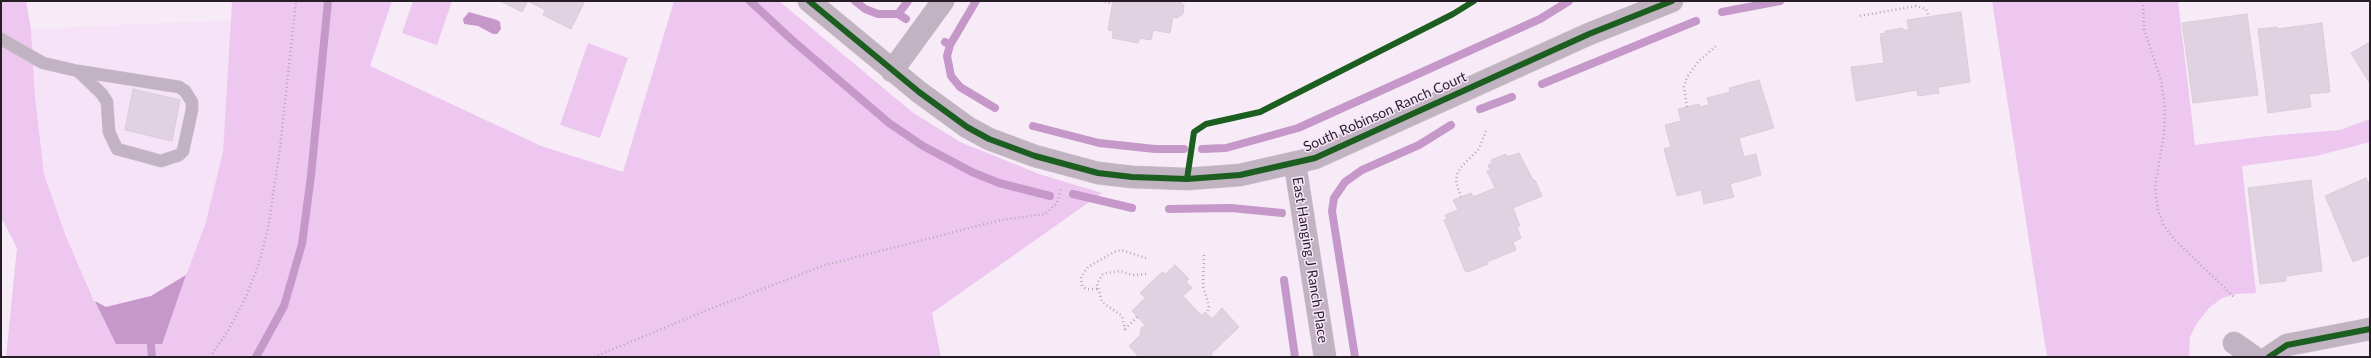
<!DOCTYPE html>
<html>
<head>
<meta charset="utf-8">
<style>
  body { margin:0 }
  #map { position:relative; width:2371px; height:358px; overflow:hidden; background:#f6ebf6; font-family:Lato,sans-serif }
  canvas { display:block }
  .frame { position:absolute; inset:0; border:2px solid #251e25; pointer-events:none }
</style>
</head>
<body>
<div id="map">
<canvas width="2371" height="358"></canvas>
<div class="frame"></div>
</div>
<script>
const context = document.querySelector('canvas').getContext('2d');
context.lineJoin = 'round';
function paint(path, color) { context.fillStyle = color; context.fill(path, 'evenodd'); }
const toPath = rows => new Path2D(rows.map(r => 'M' + r).join(''));
function stroke(path, color, width, dash) { context.strokeStyle = color; context.lineWidth = width; context.lineCap = dash ? 'butt' : 'round'; context.setLineDash(dash || []); context.stroke(path); }
function label(font, color, halo, rows, align = 'center') {
  context.font = font + ' Lato,sans-serif'; context.lineWidth = 3; context.setLineDash([]); context.textBaseline = 'middle'; context.strokeStyle = halo; context.fillStyle = color; for (const [text, x, y, turn = 0] of rows) {
    context.save(); context.translate(x, y); context.rotate((+turn || 0) * Math.PI / 180); context.textAlign = isNaN(turn) ? turn : align; if (halo) context.strokeText(text, 0, 0); context.fillText(text, 0, 0); context.restore();
  }
}
paint(toPath([
  [230,20,223,152,205,225,186,275,151,296,105,307,95,301,65,234,44,174,35,97,31,29]
]), '#f6e3f7');
paint(toPath([
  [1,1,26,1,31,29,35,97,44,174,65,234,94,301,105,307,151,296,186,275,205,225,223,152,232,1,392,1,370,66,541,146,623,172,674,1,779,1,912,112,960,142,1039,174,1102,193,932,313,941,357,6,357,17,248,1,217],
  [413,1,452,1,437,45,402,33],
  [1992,1,2178,1,2195,145,2268,136,2340,130,2370,119,2370,142,2316,156,2242,166,2256,293,2236,294,2222,298,2209,308,2197,323,2190,337,2189,357,2047,357],
  [588,43,628,58,600,138,560,125]
]), '#edc7ef');
paint(toPath([
  [469,12,497,20,500,22,501,29,497,34,493,34,478,26,464,24,463,19],
  [186,275,162,344,116,344,95,301,106,307,151,296]
]), '#c698ca');
stroke(toPath([
  [750,1,792,40,889,123,923,146,972,172,999,183,1050,196],
  [855,1,865,9,878,14,898,14,906,19],
  [1722,12,1780,1],
  [898,14,908,1],
  [945,42,950,45,947,56,951,76,960,87,995,108],
  [950,45,976,1],
  [1542,84,1696,21],
  [1480,109,1512,97],
  [1033,126,1099,143,1155,149,1184,149],
  [1202,149,1226,148,1298,128,1540,19,1569,1],
  [1073,194,1132,208],
  [1169,209,1231,208,1282,213],
  [1284,280,1295,357],
  [150,334,152,357],
  [256,357,284,306,302,244,311,176,328,1],
  [1355,357,1332,211,1334,198,1345,182,1362,170,1419,145,1451,125]
]), '#c698ca', 8);
const building = toPath([
  [500,1,581,1,584,3,571,29,543,15,545,10,528,1,522,12,500,1],
  [1113,1,1180,1,1184,5,1183,14,1177,18,1173,17,1170,33,1153,30,1151,40,1140,38,1138,43,1112,38,1113,31,1108,30,1113,1],
  [1961,12,1970,82,1938,87,1939,93,1918,96,1917,90,1856,101,1851,67,1884,63,1880,34,1886,33,1885,31,1903,28,1903,30,1909,30,1907,20,1961,12],
  [2247,14,2258,95,2193,103,2182,23,2247,14],
  [2322,23,2330,92,2309,94,2311,107,2268,113,2258,29,2277,27,2277,29,2322,23],
  [2370,42,2370,84,2351,53,2370,42],
  [1759,80,1774,128,1739,138,1744,157,1756,154,1761,175,1730,184,1734,197,1704,204,1701,190,1677,196,1664,149,1671,147,1665,125,1681,121,1678,109,1699,104,1700,107,1709,105,1707,98,1730,92,1729,88,1759,80],
  [133,89,180,100,172,141,125,130,133,89],
  [1519,153,1533,180,1535,180,1542,196,1513,208,1520,226,1517,227,1521,238,1513,242,1516,250,1487,262,1488,264,1468,272,1465,271,1444,220,1447,219,1445,215,1458,210,1453,200,1471,193,1473,197,1495,188,1487,171,1490,170,1488,165,1492,163,1491,160,1506,154,1507,157,1519,153],
  [2366,178,2370,187,2370,255,2353,262,2325,196,2366,178],
  [2311,180,2322,271,2286,276,2286,281,2260,284,2248,188,2311,180],
  [1175,265,1189,279,1186,282,1192,288,1183,296,1202,316,1205,312,1212,319,1222,308,1239,327,1211,354,1214,357,1139,357,1129,346,1140,335,1141,328,1145,325,1132,311,1145,298,1140,293,1162,272,1165,274,1175,265]
]);
paint(building, '#e1d2e1');
stroke(building, '#d7ced7', 1);
const service = toPath([
  [1,39,43,63,78,71,179,87,185,91,192,102,192,110,183,151,179,155,161,161,117,149,109,132,107,102,102,94,78,71]
]);
const minor = toPath([
  [809,1,919,92,967,127,989,139,1035,156,1098,173,1132,177,1187,179,1240,175,1315,158,1589,34,1672,1],
  [892,71,943,1],
  [1295,164,1325,357],
  [2234,343,2254,357],
  [2269,357,2287,345,2370,329]
]);
stroke(service, '#d0c7d0', 13);
stroke(minor, '#d0c7d0', 23);
stroke(toPath([
  [1101,1,1112,4],
  [2143,1,2144,29,2161,80,2165,107,2164,134,2155,187,2158,210,2164,226,2174,239,2234,297],
  [1860,16,1916,6,1926,9,1929,17],
  [1687,107,1684,87,1687,77,1698,62,1716,46],
  [1461,197,1456,183,1457,174,1461,167,1479,149,1486,131],
  [1204,255,1203,286,1209,306,1207,313],
  [1097,289,1086,289,1082,286,1081,277,1088,267,1114,252,1121,250,1146,258],
  [1137,317,1125,329,1122,316,1102,302,1097,284,1102,275,1107,273,1120,271,1132,275,1147,274],
  [210,357,229,329,246,297,259,263,268,229,280,148,296,1],
  [594,357,705,311,825,265,1001,220,1045,214,1057,203,1061,189]
]), '#b4a9b4', 2.5, [1, 3]);
stroke(service, '#c1b3c2', 12);
stroke(minor, '#c1b3c2', 22);
stroke(toPath([
  [809,1,919,92,967,127,989,139,1035,156,1098,173,1132,177,1187,179,1240,175,1315,158,1589,34,1672,1],
  [1187,179,1194,132,1206,124,1260,112,1453,14,1474,1],
  [2269,357,2287,345,2370,329]
]), '#1b5e20', 6);
label('14px', '#251e25', '#fae6fb', [
  ["South Robinson Ranch Court",1385,112,-24],
  ["East Hanging J Ranch Place",1310,260,81]
]);
</script>
</body>
</html>
